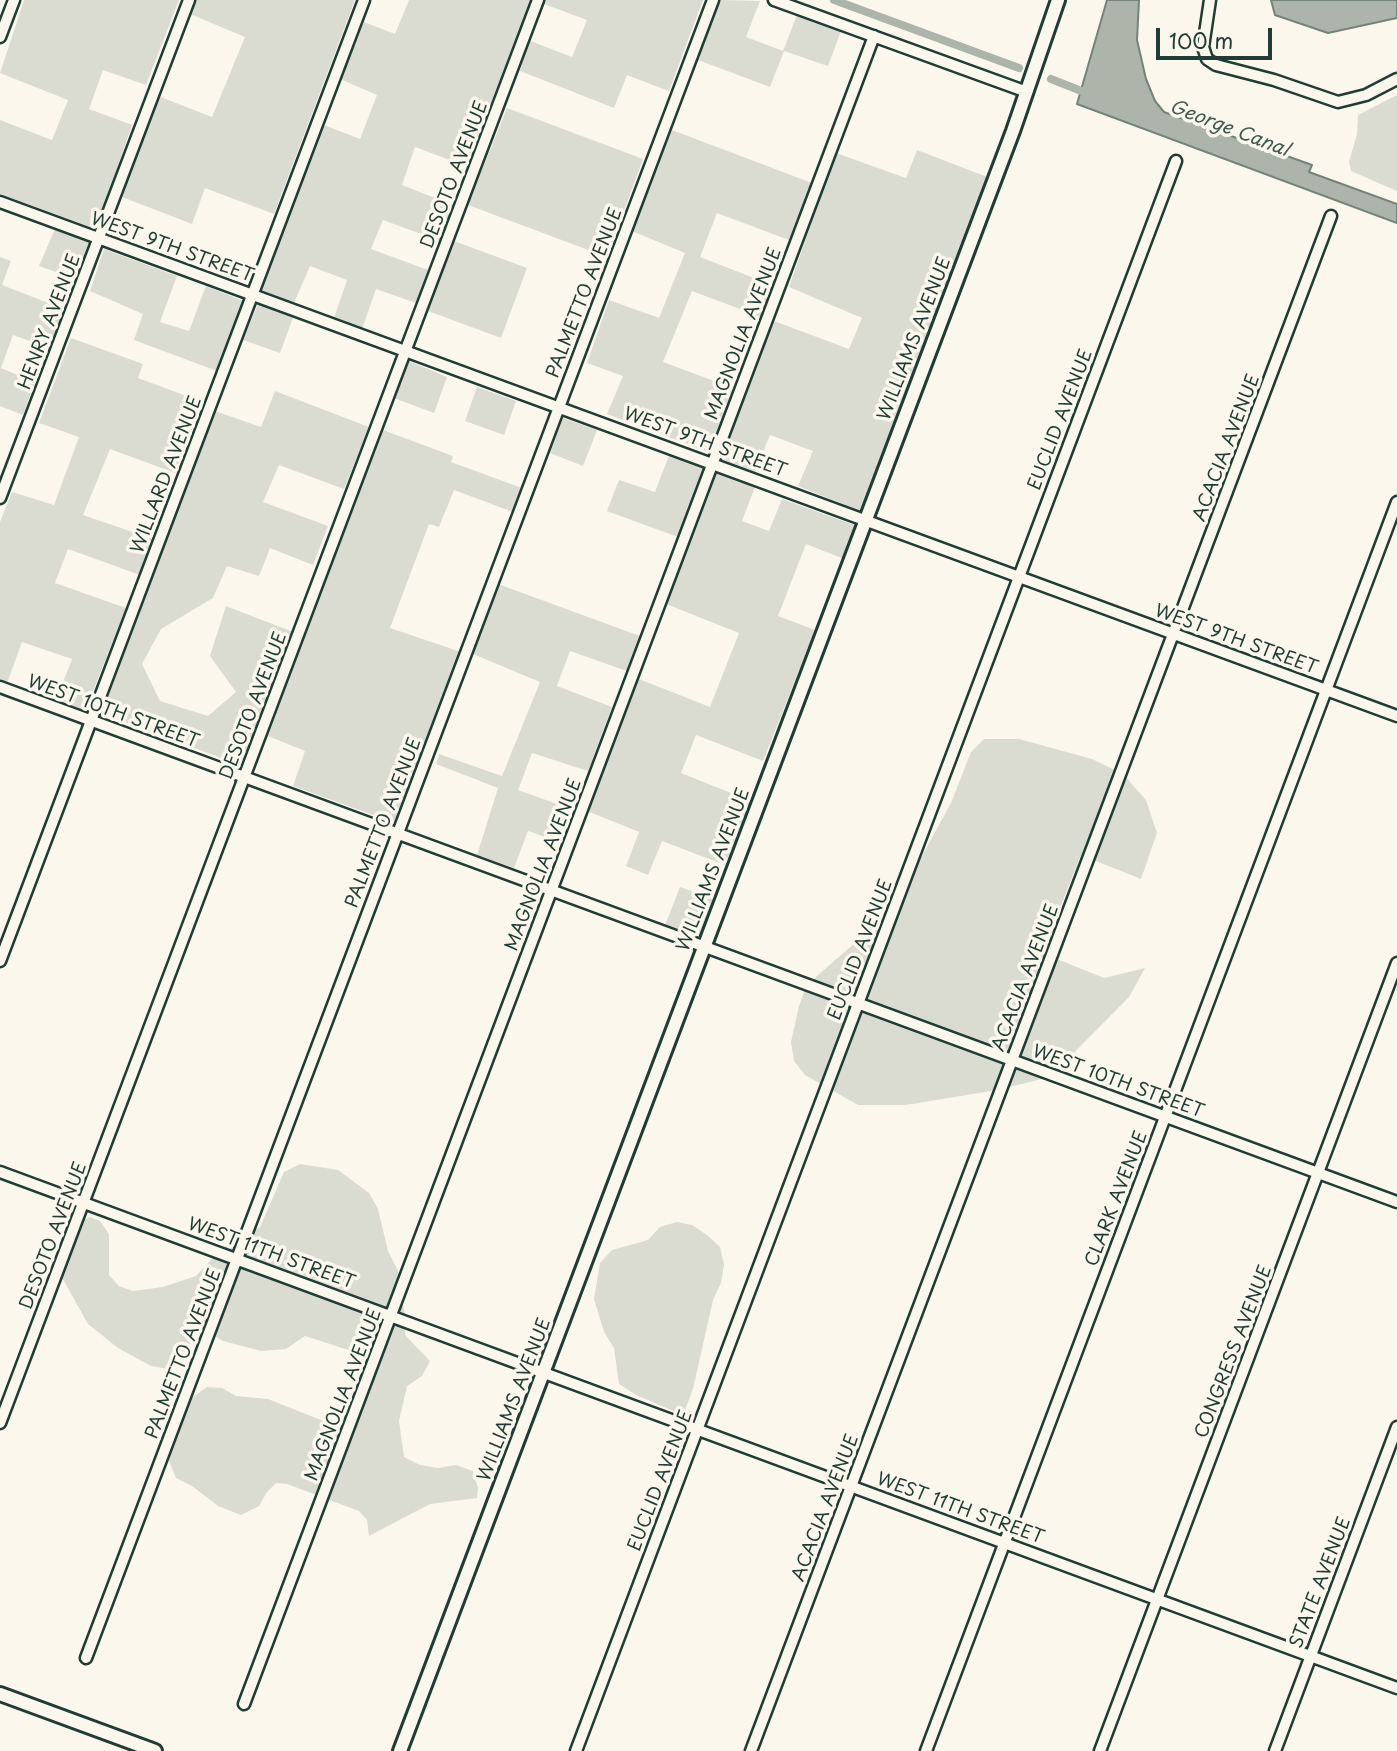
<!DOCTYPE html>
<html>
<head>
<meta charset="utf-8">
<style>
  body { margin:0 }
  #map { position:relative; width:1397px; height:1751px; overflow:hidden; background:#fbf7ec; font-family:"Playpen Sans",sans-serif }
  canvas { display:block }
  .scale { position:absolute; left:1156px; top:28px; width:116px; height:32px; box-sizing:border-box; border:4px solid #1f3d34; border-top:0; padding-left:9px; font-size:21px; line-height:24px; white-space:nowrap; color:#1f3d34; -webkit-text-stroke:5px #fbf7ec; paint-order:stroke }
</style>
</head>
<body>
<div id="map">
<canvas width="1397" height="1751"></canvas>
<div class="scale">100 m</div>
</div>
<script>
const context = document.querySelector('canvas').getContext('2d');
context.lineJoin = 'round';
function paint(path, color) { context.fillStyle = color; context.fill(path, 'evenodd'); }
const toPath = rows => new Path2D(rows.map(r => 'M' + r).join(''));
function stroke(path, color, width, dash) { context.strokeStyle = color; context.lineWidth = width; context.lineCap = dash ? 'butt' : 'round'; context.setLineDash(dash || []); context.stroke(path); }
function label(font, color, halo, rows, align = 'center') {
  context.font = font + ' "Playpen Sans",sans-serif'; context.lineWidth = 7; context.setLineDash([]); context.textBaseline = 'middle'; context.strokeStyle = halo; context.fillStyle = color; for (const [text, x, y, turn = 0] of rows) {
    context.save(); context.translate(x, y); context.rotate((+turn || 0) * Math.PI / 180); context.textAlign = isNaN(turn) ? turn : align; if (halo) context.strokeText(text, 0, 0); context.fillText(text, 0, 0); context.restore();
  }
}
paint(toPath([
  [24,0,179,0,146,85,103,70,89,109,132,125,96,229,0,194,0,120,52,140,68,100,0,73],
  [196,0,355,0,274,214,205,188,192,224,122,197,158,96,212,117,245,37,190,14],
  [409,0,531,0,466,166,415,147,402,185,453,205,440,241,383,220,371,249,428,270,416,303,376,289,362,329,334,318,347,280,310,266,294,303,260,290,324,125,360,139,377,95,340,79,364,22,395,34],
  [542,0,703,0,669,91,627,75,614,108,520,71,528,40,572,57,587,20,541,3],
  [720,0,760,1,746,37,783,51,797,15,841,31,828,66,784,51,770,87,698,60],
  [1397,95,1397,191,1351,171,1349,162,1357,134,1358,115],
  [507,108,643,159,607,257,468,205],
  [672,130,812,183,789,240,717,213,700,257,772,285,761,317,692,291,663,362,733,388,709,452,607,414,623,376,587,363,609,300,659,318,685,253,632,231],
  [917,150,990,178,863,512,798,486,813,451,770,435,755,472,724,460,721,452,774,321,849,349,862,318,789,287,836,153,906,178],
  [55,229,90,242,76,279,39,266],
  [454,241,527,268,501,338,428,311],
  [104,249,177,276,160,322,189,331,206,286,243,301,217,371,134,340,143,314,90,291],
  [0,257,11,261,2,285,64,309,49,348,13,335,1,368,35,382,23,415,0,406],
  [258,304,293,318,280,353,243,340],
  [71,338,143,364,138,378,203,402,175,473,110,449,83,515,153,539,140,575,68,549,55,583,126,608,85,711,56,700,72,659,22,642,7,683,0,680,0,522,12,492,54,505,79,437,39,423],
  [409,361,447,377,434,413,394,398],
  [477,387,516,401,504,435,465,421],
  [275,391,369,427,344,489,279,465,263,502,328,526,313,565,270,548,259,576,227,566,213,598,161,629,142,664,160,701,208,716,236,692,210,656,226,606,293,632,242,766,102,713,215,411,261,427],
  [563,418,597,430,583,466,550,453],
  [383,430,453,456,451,462,522,488,513,512,454,490,439,527,429,524,390,628,461,652,395,823,293,786,305,751,268,736],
  [670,453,704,467,678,537,607,511,619,480,655,492],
  [717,472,755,487,742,521,769,531,782,499,857,526,844,559,806,544,778,616,815,630,763,761,696,735,681,773,751,801,725,865,662,841,648,875,626,866,639,832,587,811,639,679,710,707,739,633,666,604],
  [498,584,640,636,627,671,570,651,557,686,612,707,588,771,532,753,518,790,571,809,560,842,528,831,514,868,477,855,498,788,436,764,439,754,502,776,540,682,473,654],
  [984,739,1019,739,1092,759,1123,774,1146,800,1157,833,1141,879,1081,855,1042,953,1104,978,1145,968,1129,997,1050,1077,997,1090,906,1105,858,1105,805,1075,794,1061,791,1042,799,1006,805,989,817,976,888,914,899,898,951,803,971,752],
  [680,887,713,899,700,936,665,925],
  [300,1164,338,1170,369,1193,378,1209,388,1251,399,1273,398,1287,406,1317,405,1335,430,1361,422,1376,407,1386,399,1421,404,1457,420,1465,438,1468,456,1465,473,1471,478,1488,477,1498,430,1504,369,1536,367,1520,359,1511,287,1484,276,1483,267,1492,259,1506,241,1515,218,1506,192,1486,176,1478,169,1461,173,1441,193,1397,207,1387,222,1388,236,1396,268,1399,346,1430,373,1358,305,1336,286,1349,261,1351,223,1341,198,1326,193,1340,168,1369,151,1366,118,1348,88,1324,60,1274,79,1222,90,1217,100,1221,109,1234,109,1275,119,1286,133,1291,163,1287,196,1276,222,1248,260,1227,284,1172],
  [677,1222,692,1225,707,1235,720,1247,724,1265,721,1283,713,1300,693,1389,683,1415,636,1395,619,1384,614,1348,604,1332,594,1299,600,1263,612,1250,648,1240,660,1227]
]), '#dbdcd1');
const water = toPath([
  [1107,0,1139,0,1137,40,1146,79,1155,101,1164,112,1312,165,1309,172,1397,204,1397,223,1077,104,1107,0],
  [1271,0,1397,0,1397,18,1328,33,1275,15,1271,0]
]);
paint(water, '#adb4aa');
stroke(water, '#74847b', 2);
stroke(toPath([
  [834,0,1019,68],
  [1051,79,1089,94]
]), '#adb4aa', 8);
const minor = toPath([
  [774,0,1027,92],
  [1210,0,1203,47,1207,59,1216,65,1274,80,1338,102,1366,95,1397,79],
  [0,37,14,0],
  [0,202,1397,716],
  [0,498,189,0],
  [0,687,1397,1202],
  [0,961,364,0],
  [0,1172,1397,1688],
  [0,1423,538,0],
  [86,1658,713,0],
  [244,1704,874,36],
  [576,1751,1176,161],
  [751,1751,1331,216],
  [926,1751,1397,502],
  [1100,1751,1397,963],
  [1275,1751,1397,1427]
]);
const tertiary = toPath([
  [0,1694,155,1751],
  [400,1751,1013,131,1058,0]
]);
stroke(minor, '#1f3d34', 15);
stroke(tertiary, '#1f3d34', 18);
stroke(minor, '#fbf7ec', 10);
stroke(tertiary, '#fbf7ec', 12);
label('18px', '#1f3d34', '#fbf7ec', [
  ["DESOTO AVENUE",455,175,-69],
  ["WEST 9TH STREET",172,248,20],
  ["PALMETTO AVENUE",585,293,-69],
  ["HENRY AVENUE",50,322,-69],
  ["MAGNOLIA AVENUE",744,334,-69],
  ["WILLIAMS AVENUE",915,339,-69],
  ["EUCLID AVENUE",1061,420,-69],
  ["WEST 9TH STREET",705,443,20],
  ["ACACIA AVENUE",1227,448,-69],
  ["WILLARD AVENUE",167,475,-69],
  ["WEST 9TH STREET",1236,640,20],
  ["DESOTO AVENUE",254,706,-69],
  ["WEST 10TH STREET",113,712,20],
  ["PALMETTO AVENUE",384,823,-69],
  ["MAGNOLIA AVENUE",544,865,-69],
  ["WILLIAMS AVENUE",714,870,-69],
  ["EUCLID AVENUE",861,950,-69],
  ["ACACIA AVENUE",1026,978,-69],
  ["WEST 10TH STREET",1118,1082,20],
  ["CLARK AVENUE",1117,1199,-69],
  ["DESOTO AVENUE",54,1236,-69],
  ["WEST 11TH STREET",271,1254,20],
  ["CONGRESS AVENUE",1234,1352,-69],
  ["PALMETTO AVENUE",184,1354,-69],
  ["MAGNOLIA AVENUE",344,1395,-69],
  ["WILLIAMS AVENUE",515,1400,-69],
  ["EUCLID AVENUE",661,1481,-69],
  ["ACACIA AVENUE",826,1508,-69],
  ["WEST 11TH STREET",960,1509,20],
  ["STATE AVENUE",1321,1583,-69]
]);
label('italic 19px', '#425b52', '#fbf7ec', [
  ["George Canal",1229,129,21]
]);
</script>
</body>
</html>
